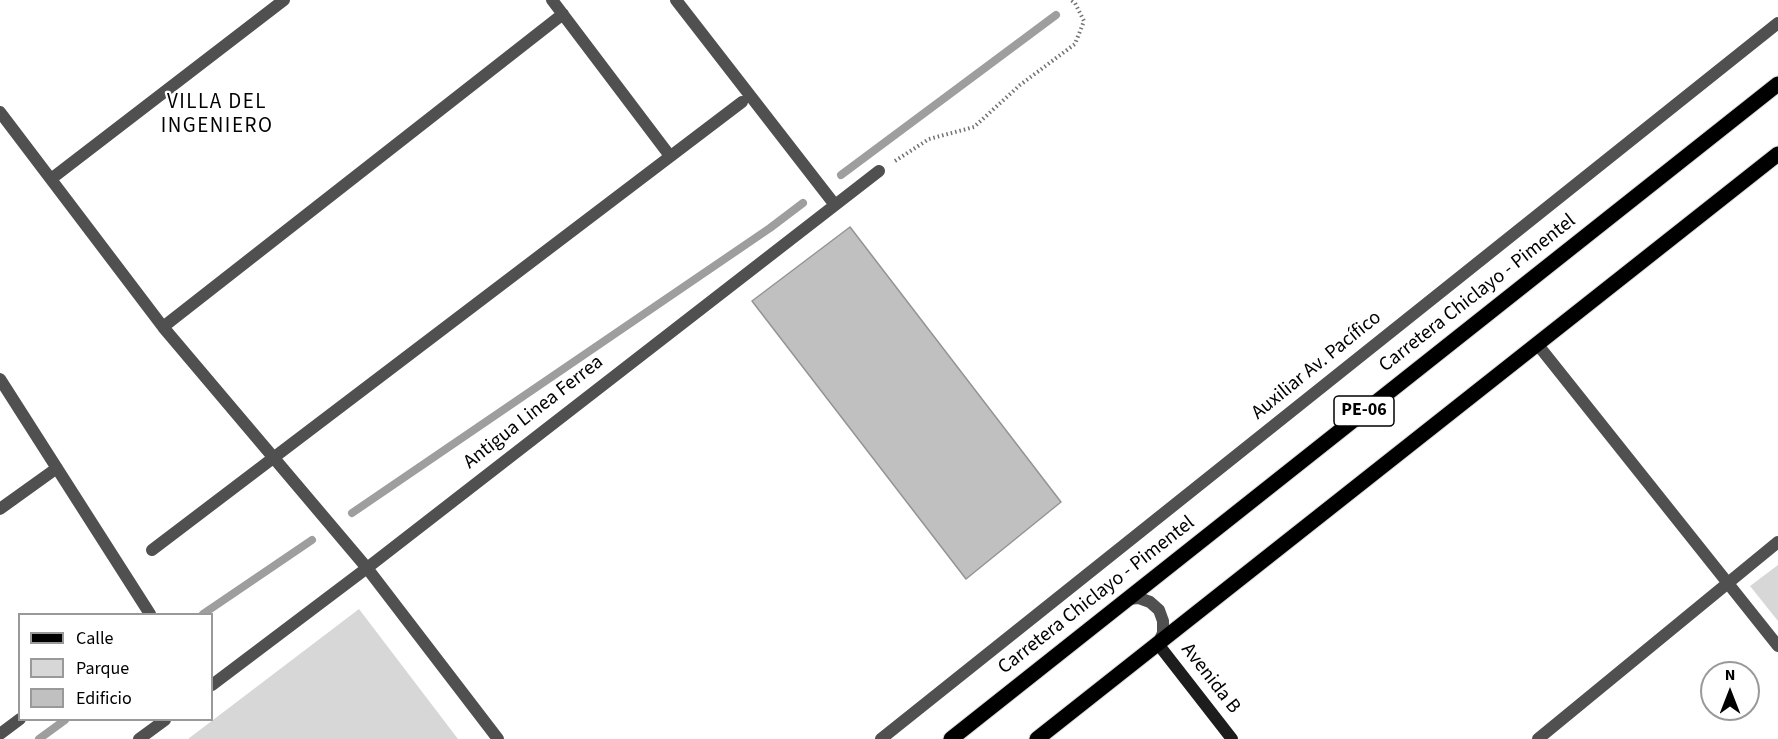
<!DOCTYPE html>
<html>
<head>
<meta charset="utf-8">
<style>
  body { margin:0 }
  #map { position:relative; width:1778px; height:739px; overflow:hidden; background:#fff; font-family:"Source Sans 3",sans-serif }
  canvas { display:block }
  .legend { position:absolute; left:18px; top:613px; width:195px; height:108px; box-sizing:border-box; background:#fff; border:2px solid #999; margin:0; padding:8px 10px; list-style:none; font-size:18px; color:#000 }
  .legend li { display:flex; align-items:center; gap:12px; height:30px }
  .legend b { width:30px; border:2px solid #999 }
  .north { position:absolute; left:1700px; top:661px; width:60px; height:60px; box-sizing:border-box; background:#fff; border:2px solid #999; border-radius:50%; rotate:0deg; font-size:16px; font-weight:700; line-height:24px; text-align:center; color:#000 }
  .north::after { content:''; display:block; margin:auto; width:21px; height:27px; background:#000; clip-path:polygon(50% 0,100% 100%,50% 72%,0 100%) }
</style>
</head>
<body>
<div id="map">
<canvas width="1778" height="739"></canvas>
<ul class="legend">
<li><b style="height:8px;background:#000"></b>Calle</li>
<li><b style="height:16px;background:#d7d7d7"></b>Parque</li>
<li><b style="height:16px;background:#c0c0c0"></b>Edificio</li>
</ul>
<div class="north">N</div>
</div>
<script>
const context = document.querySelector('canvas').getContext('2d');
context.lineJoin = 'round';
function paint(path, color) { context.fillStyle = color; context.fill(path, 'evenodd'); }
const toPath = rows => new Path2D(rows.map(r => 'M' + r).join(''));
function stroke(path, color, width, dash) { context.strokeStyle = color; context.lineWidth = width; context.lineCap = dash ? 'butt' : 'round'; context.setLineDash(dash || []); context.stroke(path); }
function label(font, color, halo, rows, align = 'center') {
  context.font = font + ' "Source Sans 3",sans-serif'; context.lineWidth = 4.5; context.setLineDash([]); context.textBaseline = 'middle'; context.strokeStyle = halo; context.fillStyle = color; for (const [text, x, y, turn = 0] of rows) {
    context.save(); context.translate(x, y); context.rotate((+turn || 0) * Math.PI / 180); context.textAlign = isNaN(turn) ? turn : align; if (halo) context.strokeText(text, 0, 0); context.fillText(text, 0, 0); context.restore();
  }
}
paint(toPath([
  [1778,565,1778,621,1750,586],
  [359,609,458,739,188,739]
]), '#d7d7d7');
stroke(toPath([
  [841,175,1056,15],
  [352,513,770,228,803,203],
  [203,614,312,540],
  [39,739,65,720]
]), '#9e9e9e', 8);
const building = toPath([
  [850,227,1061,502,966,579,752,301,850,227]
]);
paint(building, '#c0c0c0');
stroke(building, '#949494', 1.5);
const primary = toPath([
  [951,739,1778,84],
  [1037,739,1778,154]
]);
stroke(primary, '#dbdbdb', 17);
stroke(toPath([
  [895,161,929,139,974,127,1020,85,1075,44,1084,21,1075,3,1071,0]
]), '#727272', 4, [1.5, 3]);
stroke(toPath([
  [552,0,670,156],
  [676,0,835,205],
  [0,112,163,327,367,568,498,739],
  [51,179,284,0],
  [163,327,563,14],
  [1538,345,1778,646],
  [0,379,150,614],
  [0,509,57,468],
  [152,550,742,102],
  [1127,599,1139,598,1150,602,1159,610,1163,621,1163,633,1158,644],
  [212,685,367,568,879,171],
  [0,734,20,719],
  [139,739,165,720],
  [881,739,1778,23],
  [1538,739,1778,542]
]), '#505050', 12);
stroke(toPath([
  [1158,644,1232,739]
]), '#1d1d1d', 12);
stroke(primary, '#000', 15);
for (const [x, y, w] of [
  [1364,411,60]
]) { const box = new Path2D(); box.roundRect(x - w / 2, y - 15, w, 30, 4.5); context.fillStyle = '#fff'; context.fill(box); stroke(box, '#000', 1.5); }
label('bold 18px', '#000', null, [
  ["PE-06",1364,411]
]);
label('20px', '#000', '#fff', [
  ["Carretera Chiclayo - Pimentel",1478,294,-38],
  ["Auxiliar Av. Pacífico",1317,366,-39],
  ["Antigua Linea Ferrea",534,413,-38],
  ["Carretera Chiclayo - Pimentel",1097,596,-38],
  ["Avenida B",1210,679,52]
]);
context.letterSpacing = '1.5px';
label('21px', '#000', '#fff', [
  ["VILLA DEL",217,103],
  ["INGENIERO",217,127]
]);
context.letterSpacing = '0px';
</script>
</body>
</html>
